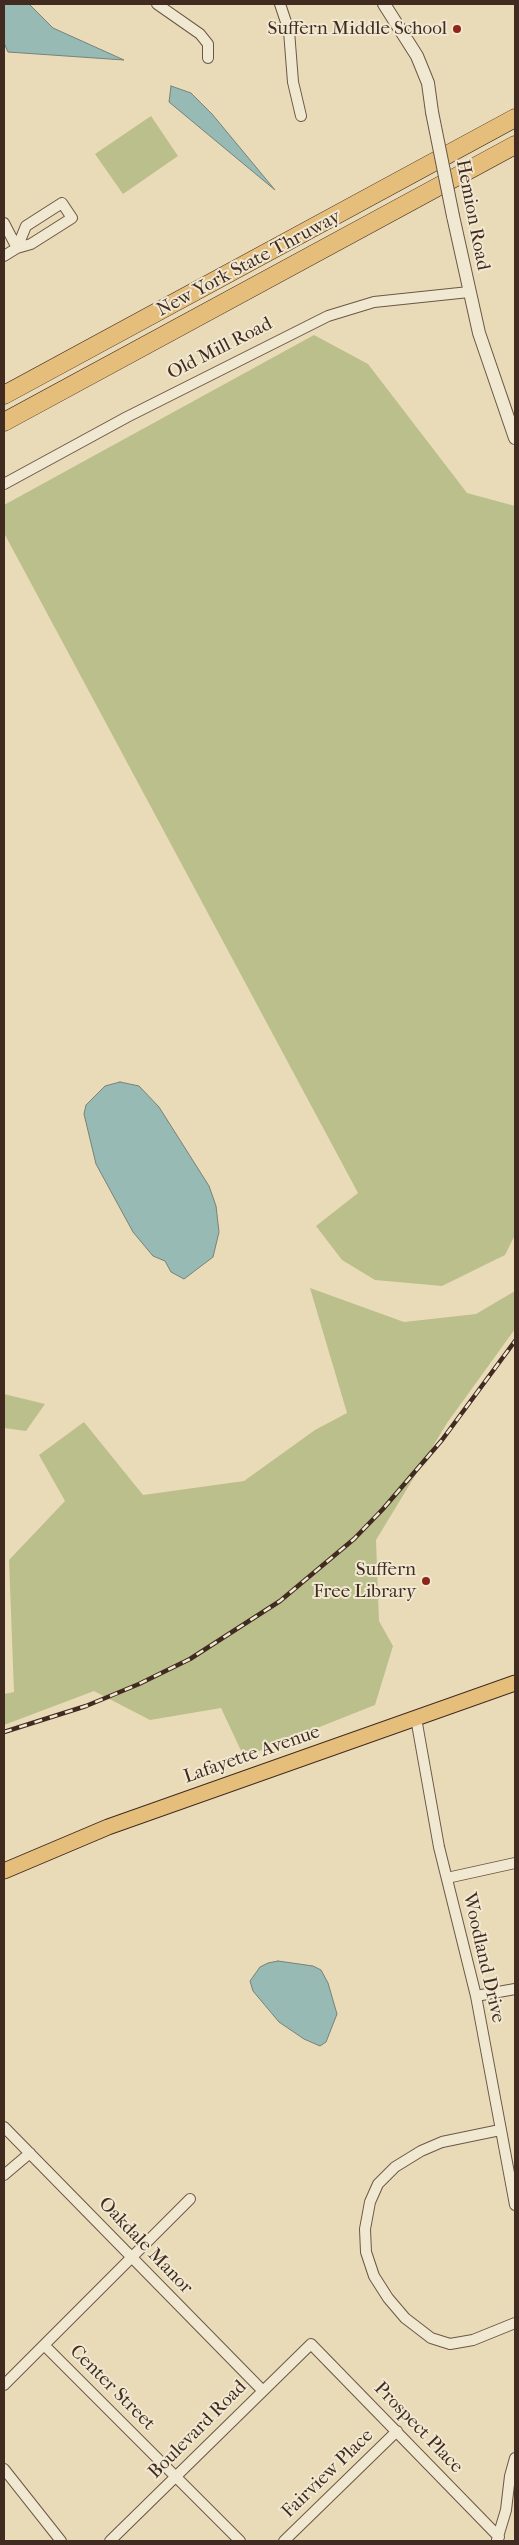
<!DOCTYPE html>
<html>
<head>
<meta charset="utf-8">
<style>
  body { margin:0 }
  #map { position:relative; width:519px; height:2545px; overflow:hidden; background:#eadbb8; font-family:"IM FELL French Canon",serif }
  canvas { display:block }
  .frame { position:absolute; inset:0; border:5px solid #412b21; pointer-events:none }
</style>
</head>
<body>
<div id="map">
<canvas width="519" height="2545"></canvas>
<div class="frame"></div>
</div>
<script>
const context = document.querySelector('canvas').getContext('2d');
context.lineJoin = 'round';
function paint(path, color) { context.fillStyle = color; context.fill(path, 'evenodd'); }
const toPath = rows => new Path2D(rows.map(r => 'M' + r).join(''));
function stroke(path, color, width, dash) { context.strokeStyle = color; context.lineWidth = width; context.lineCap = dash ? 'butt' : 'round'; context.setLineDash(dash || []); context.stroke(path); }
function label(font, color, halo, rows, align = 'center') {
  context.font = font + ' "IM FELL French Canon",serif'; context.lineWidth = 4; context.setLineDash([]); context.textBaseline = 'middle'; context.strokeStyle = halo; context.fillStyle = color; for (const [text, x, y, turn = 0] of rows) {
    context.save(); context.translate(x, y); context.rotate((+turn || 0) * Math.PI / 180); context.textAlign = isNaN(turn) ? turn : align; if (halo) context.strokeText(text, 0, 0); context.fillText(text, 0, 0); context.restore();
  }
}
paint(toPath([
  [151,116,178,156,123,194,95,154],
  [314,335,368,364,467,493,515,506,515,1235,505,1255,442,1286,375,1280,342,1260,316,1226,358,1193,4,533,4,505],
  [310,1288,404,1322,476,1314,515,1291,515,1329,447,1423,376,1540,379,1621,393,1646,375,1705,244,1757,221,1708,150,1720,94,1691,4,1725,4,1694,14,1692,9,1560,65,1501,39,1455,84,1422,143,1495,244,1481,315,1430,347,1413],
  [4,1394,45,1404,26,1431,4,1428]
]), '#bbbf8b');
const water = toPath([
  [4,4,29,4,53,28,124,60,8,52,4,43,4,4],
  [171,86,191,93,212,114,275,190,169,102,171,86],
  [120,1082,139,1086,159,1107,209,1186,216,1206,219,1232,213,1257,184,1279,171,1272,165,1261,153,1256,133,1232,96,1164,84,1114,86,1105,105,1086,120,1082],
  [278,1961,313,1966,321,1970,328,1983,337,2014,326,2042,320,2046,304,2039,279,2022,253,1991,250,1981,260,1967,268,1963,278,1961]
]);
paint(water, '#98bab4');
stroke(water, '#758179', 1);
const minor = toPath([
  [157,4,200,34,208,44,208,58],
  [280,4,289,31,293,82,301,116],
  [4,223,17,248],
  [4,256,17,248,31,244,72,218,62,203,26,226,17,248],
  [4,484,127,417,328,316,374,302,469,292],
  [416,1718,439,1847,476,1996,515,2205],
  [447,1878,515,1863],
  [476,1996,515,1989],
  [4,2127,262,2390],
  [500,2130,442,2142,421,2151,395,2167,378,2184,370,2202,365,2229,366,2252,374,2276,388,2298,405,2318,431,2338,450,2344,473,2340,515,2323],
  [4,2175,30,2153],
  [44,2345,240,2541],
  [4,2385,190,2199],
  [4,2469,61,2541],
  [497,2540,506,2510,510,2476,515,2458],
  [110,2541,311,2344,499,2537],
  [284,2541,397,2431]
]);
const tertiary = toPath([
  [384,4,417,56,428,83,432,112],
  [453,216,479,333,515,438]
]);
const primary = toPath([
  [4,1871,108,1827,515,1683]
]);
const motorway = toPath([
  [4,395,515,118],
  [4,422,515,145]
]);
stroke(minor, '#6b5747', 12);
stroke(tertiary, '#6b5747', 14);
stroke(primary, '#412b21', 17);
stroke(motorway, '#412b21', 19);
stroke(minor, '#f1e8d1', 10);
stroke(tertiary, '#f1e8d1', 12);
stroke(primary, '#e5be7c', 15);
stroke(motorway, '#e5be7c', 18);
const rail = toPath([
  [4,1732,86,1706,139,1684,190,1659,280,1601,354,1539,383,1509,442,1440,515,1341]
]);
stroke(rail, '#412b21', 4.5);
stroke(rail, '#f1e8d1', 2.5, [8]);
const tertiaryBridge = toPath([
  [432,112,453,216]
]);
stroke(tertiaryBridge, '#6b5747', 14, []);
stroke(tertiaryBridge, '#f1e8d1', 12);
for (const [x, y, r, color] of [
  [457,29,5,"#8f2418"],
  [426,1581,5,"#8f2418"]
]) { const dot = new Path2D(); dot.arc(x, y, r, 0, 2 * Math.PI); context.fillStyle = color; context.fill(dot); stroke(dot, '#f1e8d1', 2); }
label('19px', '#412b21', '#f1e8d1', [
  ["Suffern Middle School",447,29],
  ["Suffern",416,1570],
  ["Free Library",416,1592]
], 'right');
label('19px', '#412b21', '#f1e8d1', [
  ["Hemion Road",472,215,79],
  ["New York State Thruway",249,264,-28],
  ["Old Mill Road",220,349,-27],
  ["Lafayette Avenue",252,1755,-19],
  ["Woodland Drive",483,1958,77],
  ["Oakdale Manor",145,2246,46],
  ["Center Street",112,2388,45],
  ["Prospect Place",418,2428,46],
  ["Boulevard Road",198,2430,-45],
  ["Fairview Place",328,2474,-44]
]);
</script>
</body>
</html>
